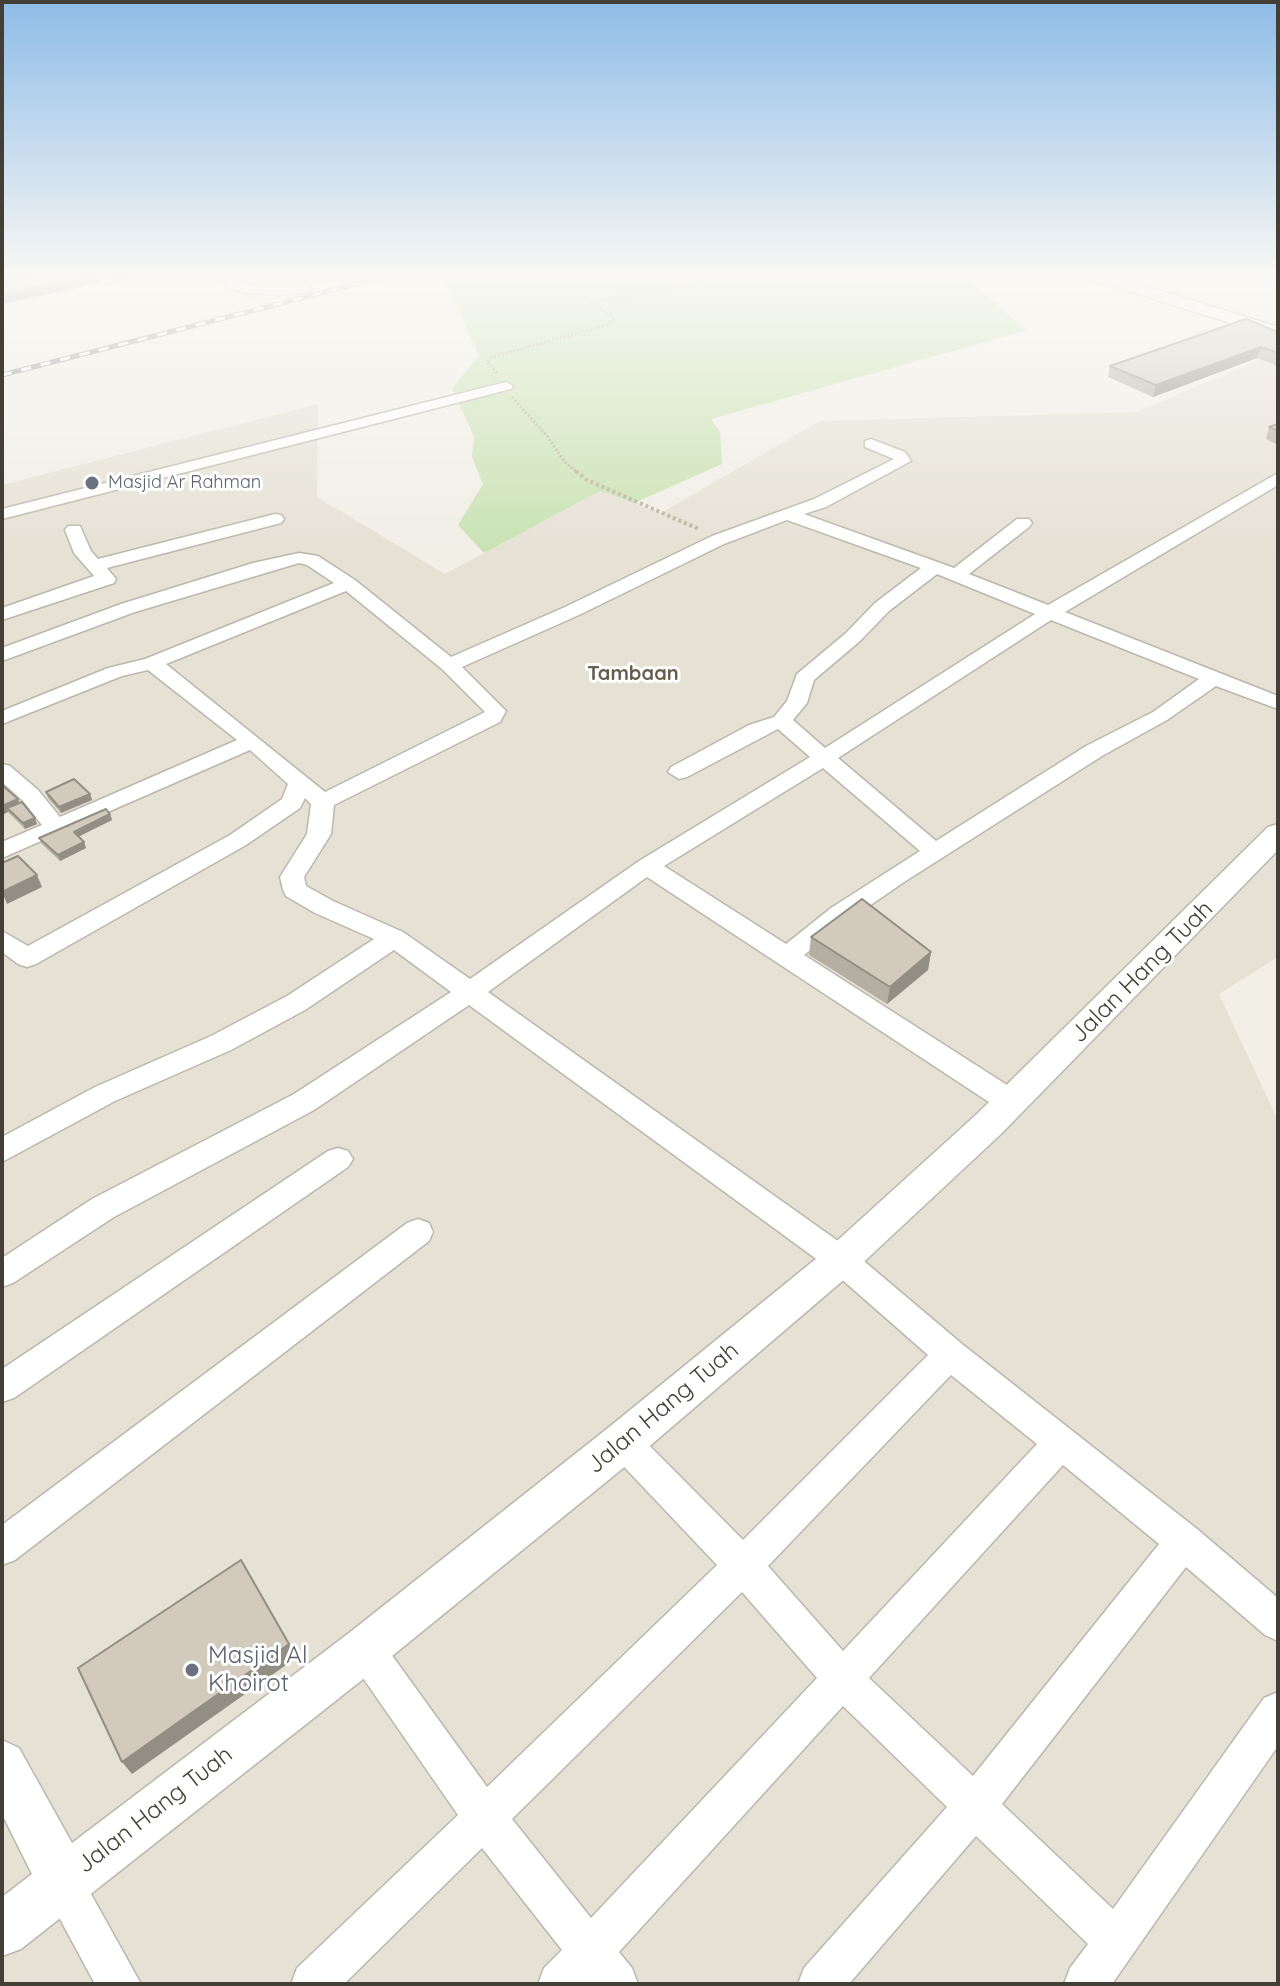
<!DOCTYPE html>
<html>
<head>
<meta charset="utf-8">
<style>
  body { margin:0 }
  #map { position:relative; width:1280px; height:1986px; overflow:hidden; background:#f1efe6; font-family:Quicksand,sans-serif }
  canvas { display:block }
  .frame { position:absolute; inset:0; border:4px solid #433f36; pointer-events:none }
</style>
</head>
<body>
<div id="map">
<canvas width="1280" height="1986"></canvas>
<div class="frame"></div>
</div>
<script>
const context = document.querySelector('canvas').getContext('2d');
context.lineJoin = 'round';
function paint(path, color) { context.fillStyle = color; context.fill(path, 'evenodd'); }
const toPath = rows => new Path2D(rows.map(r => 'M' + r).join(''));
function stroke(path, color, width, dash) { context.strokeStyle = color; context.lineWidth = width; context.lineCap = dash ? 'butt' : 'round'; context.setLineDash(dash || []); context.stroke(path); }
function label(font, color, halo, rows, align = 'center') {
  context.font = font + ' Quicksand,sans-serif'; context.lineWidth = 6; context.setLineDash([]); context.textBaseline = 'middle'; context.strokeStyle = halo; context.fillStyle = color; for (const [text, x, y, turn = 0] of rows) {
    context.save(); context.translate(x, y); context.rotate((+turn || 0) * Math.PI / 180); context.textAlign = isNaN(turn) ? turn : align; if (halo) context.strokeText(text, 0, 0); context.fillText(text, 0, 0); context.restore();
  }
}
paint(toPath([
  [226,274,362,274,248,300],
  [1278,352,1278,957,1219,994,1278,1121,1278,1984,2,1984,2,485,318,404,317,497,445,574,600,491,661,513,820,421,1136,412]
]), '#e5e1d5');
paint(toPath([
  [441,274,960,274,1027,330,711,419,720,432,722,464,634,503,600,491,484,553,458,525,483,484,472,457,474,436,452,389,479,355]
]), '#c9e2b3');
const service = toPath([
  [92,274,99,274,111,283,106,284,92,274]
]);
const minor = toPath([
  [216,274,229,274,246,284,274,287,306,285,313,289,306,293,274,295,244,292,227,287,216,274],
  [506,382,513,386,511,389,2,519,2,509,506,382],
  [871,439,905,452,911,461,826,507,804,514,954,568,1017,519,1029,519,1032,523,1029,527,969,574,1048,605,1278,473,1278,485,1065,612,1278,696,1278,709,1216,686,1167,720,1102,756,904,882,849,920,804,955,1021,1094,1025,1102,1021,1110,1011,1113,1001,1110,647,877,488,992,852,1251,962,1344,1197,1529,1278,1598,1278,1641,1265,1635,1186,1567,1002,1804,1113,1909,1264,1698,1278,1692,1278,1746,1112,1984,1064,1984,1070,1968,1088,1944,976,1836,849,1984,798,1984,804,1968,947,1807,843,1706,619,1952,632,1968,638,1984,538,1984,544,1968,562,1950,482,1848,344,1984,291,1984,297,1968,458,1815,352,1662,346,1649,352,1636,365,1630,378,1636,487,1787,717,1565,611,1453,606,1442,611,1431,623,1426,635,1431,743,1540,928,1355,830,1269,469,1005,314,1110,114,1217,13,1283,2,1287,2,1258,92,1199,294,1094,451,992,394,950,305,1010,231,1050,115,1101,2,1162,2,1137,95,1087,211,1036,287,996,374,939,315,913,286,896,283,890,280,877,307,834,311,804,305,798,300,808,246,845,36,964,27,967,18,964,2,952,2,931,28,946,230,835,282,799,288,784,250,750,2,858,2,842,42,825,22,800,2,782,2,764,10,766,38,790,60,817,237,740,148,670,122,676,2,724,2,711,108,668,145,659,334,583,307,565,299,563,135,612,2,661,2,648,121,604,253,563,299,553,318,556,355,580,451,657,565,607,712,536,814,499,894,459,865,447,865,441,871,439],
  [787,520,921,568,875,603,846,633,797,674,787,701,774,717,749,725,671,767,668,772,679,779,687,777,778,729,810,757,639,861,470,979,403,932,333,901,306,886,304,877,331,834,334,805,500,722,506,711,462,667,579,615,724,544,787,520],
  [937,574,1035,614,825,748,793,720,807,703,814,680,860,641,889,611,937,574],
  [346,591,442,669,485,712,325,792,166,664,346,591],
  [1051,620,1199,679,1153,712,1086,746,936,841,838,758,1051,620],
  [823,768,920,851,831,908,786,944,664,866,823,768],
  [951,1375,1037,1444,843,1651,768,1566,951,1375],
  [1063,1465,1159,1544,973,1776,869,1678,1063,1465],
  [742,1592,817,1678,591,1918,512,1819,742,1592],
  [275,514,281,515,284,519,281,523,107,568,116,579,114,583,2,620,2,608,94,576,74,553,65,530,68,526,80,526,91,551,98,559,275,514],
  [338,1148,348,1151,353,1159,348,1167,14,1398,2,1402,2,1369,328,1151,338,1148],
  [418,1219,429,1223,433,1232,429,1241,15,1560,2,1565,2,1525,407,1223,418,1219],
  [61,1861,76,1867,141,1984,95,1984,40,1882,46,1867,61,1861]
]);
const tertiary = toPath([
  [1082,274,1107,274,1278,327,1278,338,1084,277,1082,274],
  [1278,824,1278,850,1002,1133,854,1271,638,1456,381,1665,21,1949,2,1956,2,1897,32,1874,2,1814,2,1740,19,1748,72,1843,349,1633,608,1428,828,1249,978,1113,1268,827,1278,824]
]);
stroke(service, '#bcb7aa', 3);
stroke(minor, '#bcb7aa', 3);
stroke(tertiary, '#bcb7aa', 3);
stroke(toPath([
  [497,373,487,362,492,357,607,325,615,319,591,302,742,274],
  [512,397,547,436,564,461,578,473]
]), '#bcb39c', 3, [2, 2]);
stroke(toPath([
  [576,471,587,480,699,529]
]), '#bcb39c', 4, [3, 3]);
paint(service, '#fff');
paint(minor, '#fff');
paint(tertiary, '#fff');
const rail = toPath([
  [2,375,395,274]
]);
stroke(rail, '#959595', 5);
stroke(rail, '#fff', 3, [10]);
paint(toPath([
  [104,274,151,274,114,282],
  [1278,332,1278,366,1257,358,1153,397,1108,377,1110,366],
  [1278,424,1278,445,1266,439,1269,427],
  [2,785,19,803,37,824,25,829,8,812,2,815],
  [46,792,90,794,92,800,61,813,48,798],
  [110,814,112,820,78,836,84,842,86,848,60,861,42,844,39,838],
  [811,937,931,952,928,970,887,1004,809,955]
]), '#b5afa3');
paint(toPath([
  [11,274,47,274,2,286,2,276],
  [112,274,151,274,114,282],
  [98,275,100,283,2,304,2,294],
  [1261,347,1257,358,1153,397,1156,385],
  [90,794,92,800,61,813,59,807],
  [18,799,21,806,7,808,8,812,2,815,2,806],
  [110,814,112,820,76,838,74,832],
  [35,818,37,824,25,829,23,823],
  [84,842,86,848,60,861,58,855],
  [37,875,42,887,7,904,2,892],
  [931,952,928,970,887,1004,890,987],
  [289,1644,296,1658,132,1774,122,1762]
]), '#938e84');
const building = toPath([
  [47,274,97,274,98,275,2,294,2,286,47,274],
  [1246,319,1278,332,1278,353,1261,347,1156,385,1110,366,1246,319],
  [1278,424,1278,431,1269,427,1278,424],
  [74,779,90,794,59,807,46,792,74,779],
  [2,785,18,799,2,806,2,785],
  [22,802,35,818,23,823,7,808,22,802],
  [106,809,110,814,74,832,84,842,58,855,39,838,106,809],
  [18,856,37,875,2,892,2,863,18,856],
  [862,899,931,952,890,987,811,937,862,899],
  [241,1560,289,1644,122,1762,78,1668,241,1560]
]);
paint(building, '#d2cbbd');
stroke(building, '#938e84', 2);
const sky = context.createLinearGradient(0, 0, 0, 552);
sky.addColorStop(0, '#8ebce8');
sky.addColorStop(0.5, '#f9f8f4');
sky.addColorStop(1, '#f9f8f400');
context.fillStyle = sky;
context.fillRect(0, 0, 1280, 552);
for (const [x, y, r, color] of [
  [92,483,8,"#6b7280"],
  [192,1670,8,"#6b7280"]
]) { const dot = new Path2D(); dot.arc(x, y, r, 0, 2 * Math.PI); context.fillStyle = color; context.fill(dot); stroke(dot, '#fff', 3); }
label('18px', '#5b616d', '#fff', [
  ["Masjid Ar Rahman",108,483]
], 'left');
label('bold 20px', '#655e4e', '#fff', [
  ["Tambaan",633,674]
]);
label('24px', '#433f36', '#fff', [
  ["Jalan Hang Tuah",1142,972,-45],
  ["Jalan Hang Tuah",663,1408,-40],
  ["Jalan Hang Tuah",155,1810,-38]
]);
label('24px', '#5b616d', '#fff', [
  ["Masjid Al",208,1656],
  ["Khoirot",208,1684]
], 'left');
</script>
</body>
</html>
